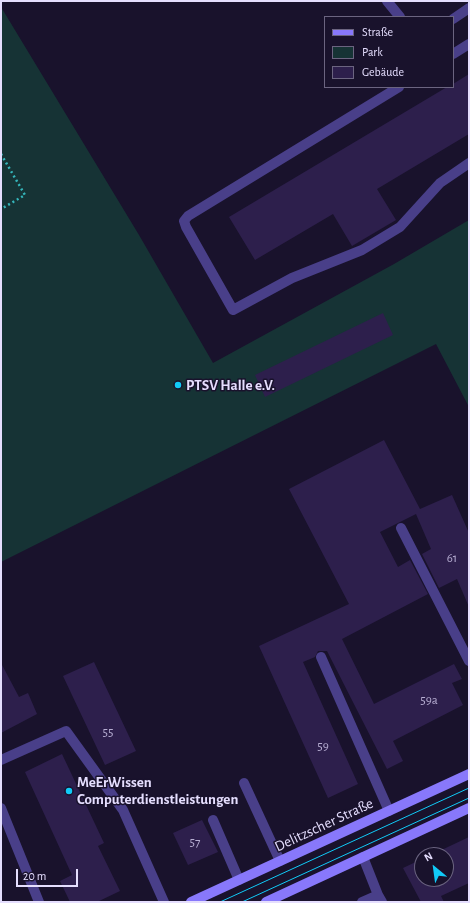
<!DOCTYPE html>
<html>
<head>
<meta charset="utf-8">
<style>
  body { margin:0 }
  #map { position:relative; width:470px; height:903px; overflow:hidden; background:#19122c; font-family:"Alegreya Sans",sans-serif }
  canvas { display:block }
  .frame { position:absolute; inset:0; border:2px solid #e5defe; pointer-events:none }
  .legend { position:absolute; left:324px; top:16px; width:130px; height:72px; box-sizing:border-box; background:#19122c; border:1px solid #6b6480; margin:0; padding:5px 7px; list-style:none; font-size:12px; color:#e5defe }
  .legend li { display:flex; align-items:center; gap:8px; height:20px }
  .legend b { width:20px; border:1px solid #6b6480 }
  .north { position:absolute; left:414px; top:847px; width:40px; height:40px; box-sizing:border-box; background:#19122c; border:1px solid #6b6480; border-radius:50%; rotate:331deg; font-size:11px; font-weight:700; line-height:16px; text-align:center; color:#e5defe }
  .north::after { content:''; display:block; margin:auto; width:14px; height:18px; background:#11caf7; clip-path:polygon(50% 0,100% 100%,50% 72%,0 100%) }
  .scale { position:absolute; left:16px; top:869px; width:62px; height:18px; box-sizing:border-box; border:2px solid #e5defe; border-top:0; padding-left:5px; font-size:12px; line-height:14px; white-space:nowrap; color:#e5defe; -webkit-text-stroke:3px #19122c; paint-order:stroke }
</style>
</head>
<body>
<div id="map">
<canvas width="470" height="903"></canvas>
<div class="frame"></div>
<ul class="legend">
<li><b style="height:5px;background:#8878fb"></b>Straße</li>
<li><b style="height:11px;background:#163335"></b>Park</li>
<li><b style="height:11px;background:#2d1f4c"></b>Gebäude</li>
</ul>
<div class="north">N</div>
<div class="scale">20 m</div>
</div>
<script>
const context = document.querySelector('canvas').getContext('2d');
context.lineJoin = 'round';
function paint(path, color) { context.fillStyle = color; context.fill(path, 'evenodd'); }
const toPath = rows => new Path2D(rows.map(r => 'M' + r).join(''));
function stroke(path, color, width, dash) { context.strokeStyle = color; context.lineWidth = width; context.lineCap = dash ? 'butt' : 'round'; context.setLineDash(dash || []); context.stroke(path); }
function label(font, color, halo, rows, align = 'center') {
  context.font = font + ' "Alegreya Sans",sans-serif'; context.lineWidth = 3; context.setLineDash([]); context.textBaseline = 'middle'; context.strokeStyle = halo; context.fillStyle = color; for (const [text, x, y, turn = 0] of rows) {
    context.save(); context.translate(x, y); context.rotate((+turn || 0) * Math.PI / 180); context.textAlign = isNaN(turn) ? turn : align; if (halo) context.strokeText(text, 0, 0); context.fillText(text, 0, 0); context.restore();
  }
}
paint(toPath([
  [1,7,139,235,213,363,394,264,469,220,469,407,436,344,1,562]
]), '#163335');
paint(toPath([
  [469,74,469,134,377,189,396,220,352,246,333,214,255,260,229,217,447,87,453,87,453,84],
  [383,313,393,335,265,397,255,375],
  [384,440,420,509,452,495,469,533,469,607,457,579,439,588,422,554,431,549,416,514,380,532,398,567,410,560,428,594,342,639,374,704,454,664,462,679,452,683,463,705,393,741,403,761,387,769,327,651,318,651,315,657,303,662,358,784,328,798,259,646,349,604,289,489],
  [94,662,136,751,105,765,63,676],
  [1,663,19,697,28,693,37,714,1,733],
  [62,754,104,843,98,846,120,891,97,902,70,902,60,881,72,875,25,772],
  [202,820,218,852,188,865,173,833],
  [469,837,469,883,441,896,444,902,421,902,403,868,422,859,422,879,446,879,446,855,431,855]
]), '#2d1f4c');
stroke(toPath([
  [1,154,25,195,1,209]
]), '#35b6bb', 2.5, [2, 3]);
stroke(toPath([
  [387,1,400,17],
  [453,19,469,8],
  [453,54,469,44],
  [399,87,188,216,184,221,186,227,233,310,292,278,362,250,400,227,440,183,469,163],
  [401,528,469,661],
  [321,657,389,811],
  [1,760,66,731,123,810,164,902],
  [244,783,280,861],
  [1,808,39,902],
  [213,820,239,880],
  [363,857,378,895,382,902],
  [362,902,378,895]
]), '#493f89', 10);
stroke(toPath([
  [191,902,469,774],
  [266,902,469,808]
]), '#8878fb', 10);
stroke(toPath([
  [220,902,469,788],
  [242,902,469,798]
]), '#11caf7', 1);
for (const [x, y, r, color] of [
  [178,385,4,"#11caf7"],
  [69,791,4,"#11caf7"]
]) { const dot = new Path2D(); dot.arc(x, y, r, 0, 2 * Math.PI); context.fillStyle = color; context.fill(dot); stroke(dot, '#19122c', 1.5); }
label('13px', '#b7aed2', null, [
  ["61",452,558],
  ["59a",429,700],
  ["55",108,732],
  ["59",323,746],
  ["57",195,842]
]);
label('bold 15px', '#e5defe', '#19122c', [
  ["PTSV Halle e.V.",186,385],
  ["MeErWissen",77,782],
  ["Computerdienstleistungen",77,799]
], 'left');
label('15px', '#e5defe', '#19122c', [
  ["Delitzscher Straße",324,825,-25]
]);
</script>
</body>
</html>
